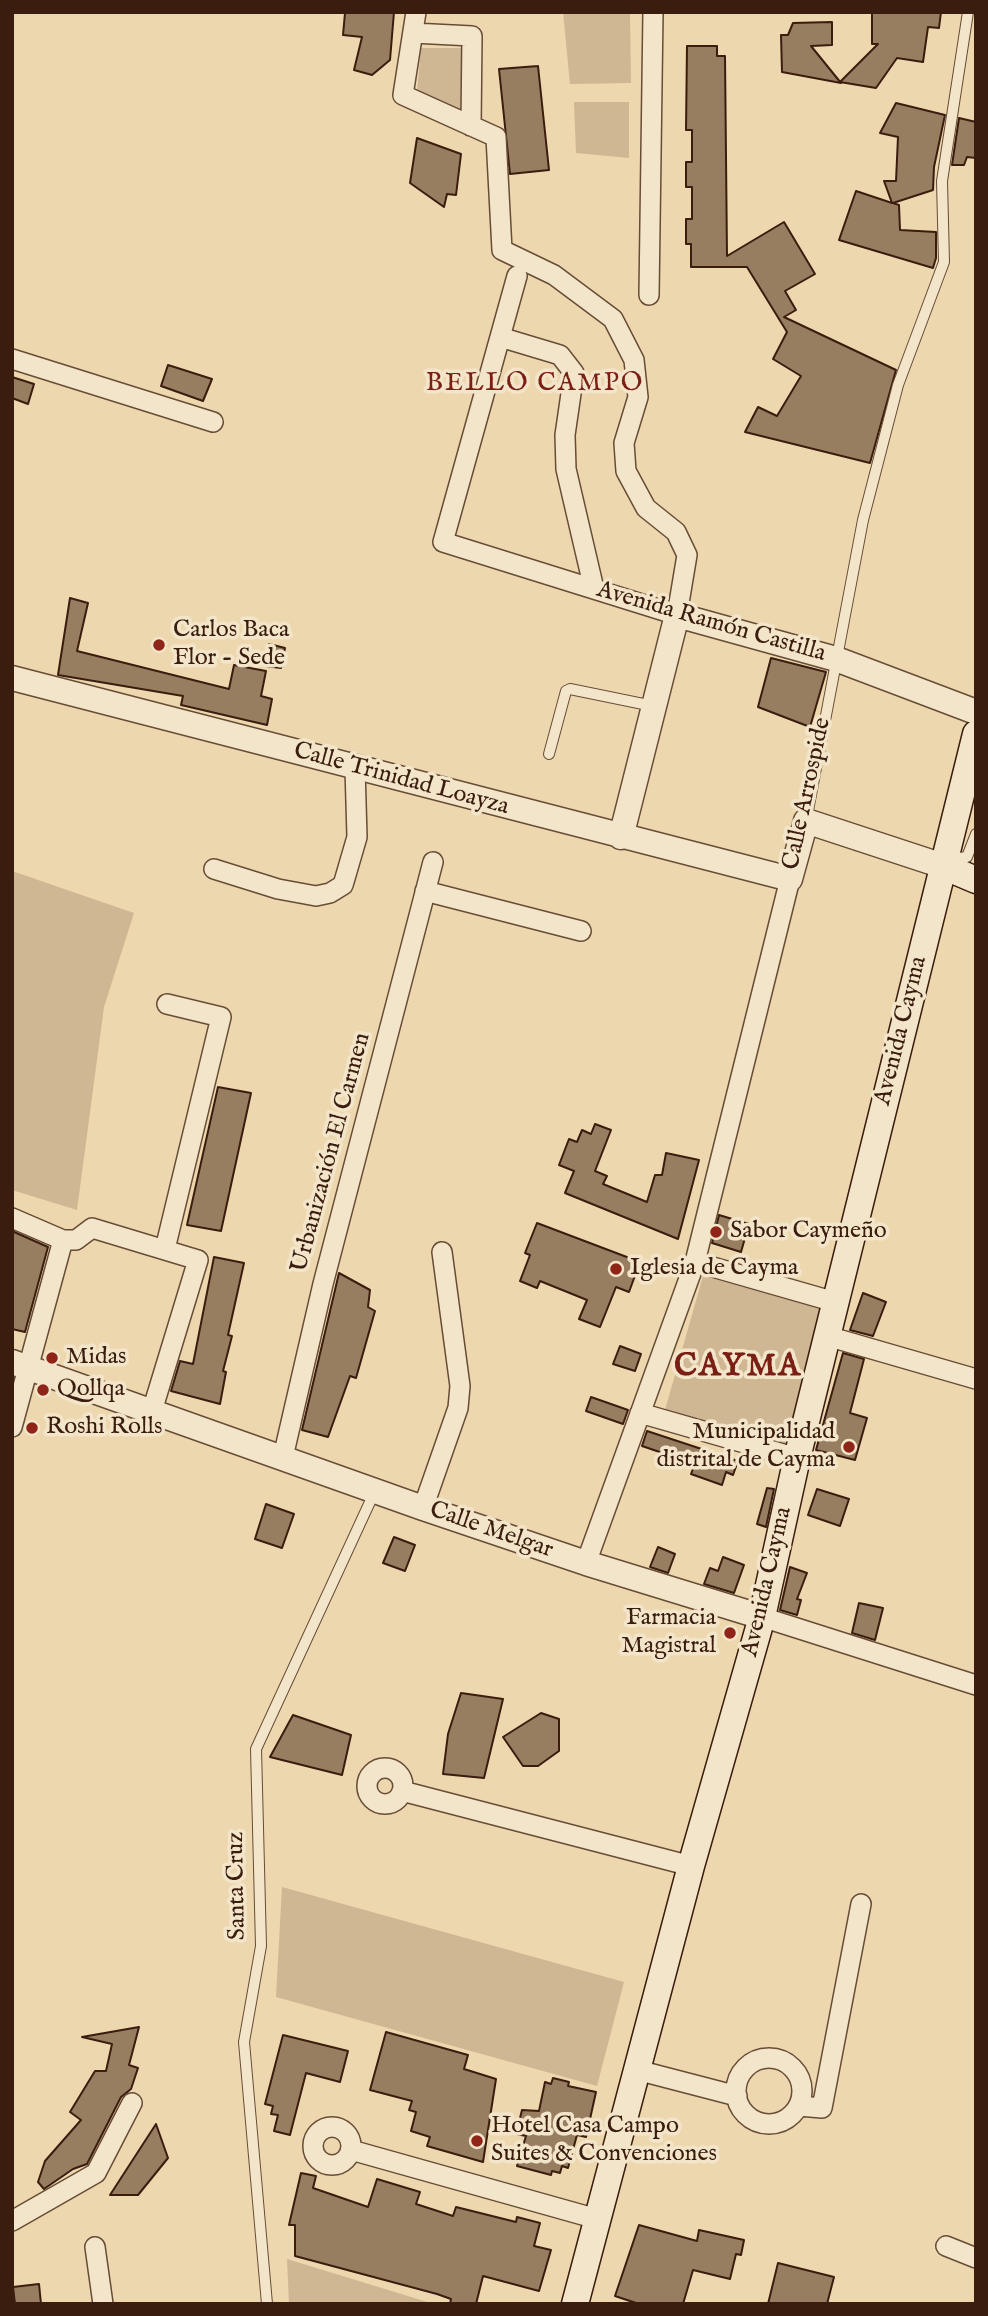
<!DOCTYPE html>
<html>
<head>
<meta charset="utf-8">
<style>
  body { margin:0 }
  #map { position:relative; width:988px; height:2316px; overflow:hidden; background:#edd7ae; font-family:"IM FELL English",serif }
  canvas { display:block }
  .frame { position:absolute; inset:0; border:14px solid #3a1d0e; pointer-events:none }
</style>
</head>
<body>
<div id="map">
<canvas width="988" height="2316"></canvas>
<div class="frame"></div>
</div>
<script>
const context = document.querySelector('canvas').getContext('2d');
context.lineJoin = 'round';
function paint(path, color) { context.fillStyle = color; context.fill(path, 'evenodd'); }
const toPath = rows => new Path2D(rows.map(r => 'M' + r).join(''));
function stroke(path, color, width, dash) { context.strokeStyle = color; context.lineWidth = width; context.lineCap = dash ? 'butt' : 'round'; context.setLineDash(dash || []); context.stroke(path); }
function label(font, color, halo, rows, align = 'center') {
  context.font = font + ' "IM FELL English",serif'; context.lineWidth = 7; context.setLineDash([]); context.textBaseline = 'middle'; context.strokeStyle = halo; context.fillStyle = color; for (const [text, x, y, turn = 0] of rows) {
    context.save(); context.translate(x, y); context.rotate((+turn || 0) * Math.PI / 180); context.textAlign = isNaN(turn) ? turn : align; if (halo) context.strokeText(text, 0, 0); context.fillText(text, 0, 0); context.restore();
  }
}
paint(toPath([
  [563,12,630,12,631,83,570,84],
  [421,48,462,48,468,105,450,116,417,92],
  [574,102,629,102,629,158,576,153],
  [12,871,134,913,104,1007,77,1210,12,1190],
  [703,1276,825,1310,787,1444,665,1410],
  [282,1887,624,1982,597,2086,276,1997],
  [287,2259,434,2304,289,2304]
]), '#cfb793');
const building = toPath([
  [394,12,390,60,372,75,354,70,362,37,343,35,345,13,394,12],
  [872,12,941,12,939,28,928,27,923,62,897,58,876,88,840,82,878,44,872,44,872,12],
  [832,22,832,45,811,46,841,83,782,72,781,35,788,35,793,23,832,22],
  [687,46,717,46,717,56,725,56,727,256,784,222,815,274,785,291,796,310,784,317,896,370,870,463,745,432,758,407,777,416,801,376,773,359,787,332,747,267,691,267,691,244,686,244,686,219,692,219,692,187,686,187,686,162,692,162,692,130,686,130,687,46],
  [538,66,549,170,510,174,499,69,538,66],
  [896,103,945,115,934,167,933,190,893,203,899,205,900,230,936,232,936,258,933,268,839,240,856,191,892,203,884,181,896,181,898,137,880,133,896,103],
  [959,118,976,122,976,158,967,157,964,165,952,165,959,118],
  [417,138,461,154,456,195,447,194,444,207,410,183,417,138],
  [168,365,212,379,203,401,161,386,168,365],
  [12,377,34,384,28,404,12,398,12,377],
  [70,598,88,603,77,651,229,689,234,665,266,671,261,696,272,699,267,725,181,705,183,696,58,675,70,598],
  [269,644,285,648,281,668,265,666,269,644],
  [771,658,826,672,810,727,758,707,771,658],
  [218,1087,251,1093,221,1231,187,1225,218,1087],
  [595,1124,611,1130,595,1171,607,1176,603,1184,647,1202,655,1175,662,1175,666,1153,699,1160,678,1239,565,1193,574,1171,559,1165,569,1139,577,1142,582,1130,591,1134,595,1124],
  [719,1215,749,1224,741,1252,712,1243,719,1215],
  [537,1223,640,1262,629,1292,616,1287,600,1327,579,1319,587,1300,540,1281,537,1288,520,1281,530,1255,525,1253,537,1223],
  [12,1231,48,1247,25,1332,12,1329,12,1231],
  [214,1257,244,1263,228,1335,232,1336,223,1371,226,1372,220,1404,171,1391,180,1361,193,1364,214,1257],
  [339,1273,370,1290,368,1307,375,1311,356,1378,350,1376,328,1437,302,1430,339,1273],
  [863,1293,886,1302,873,1336,850,1330,863,1293],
  [620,1346,641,1354,635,1371,613,1364,620,1346],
  [843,1353,864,1359,850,1413,867,1418,855,1460,816,1450,843,1353],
  [591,1397,628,1410,623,1424,586,1411,591,1397],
  [647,1431,738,1461,733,1475,726,1472,722,1485,691,1474,695,1464,642,1446,647,1431],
  [767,1488,774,1489,766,1527,757,1524,767,1488],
  [817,1489,849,1499,840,1526,808,1515,817,1489],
  [266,1504,294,1514,282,1548,255,1539,266,1504],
  [394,1537,415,1545,405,1571,383,1563,394,1537],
  [658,1547,675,1554,668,1573,650,1567,658,1547],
  [723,1557,744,1565,734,1593,704,1584,710,1568,718,1571,723,1557],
  [790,1567,807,1573,797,1599,801,1600,797,1615,780,1610,790,1567],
  [859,1603,883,1608,875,1640,852,1633,859,1603],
  [461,1693,503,1699,484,1778,443,1774,448,1734,461,1693],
  [541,1713,559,1719,559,1751,538,1766,523,1766,503,1737,541,1713],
  [293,1715,351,1735,342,1775,270,1757,293,1715],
  [139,2027,129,2065,138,2068,131,2089,121,2097,87,2164,73,2169,44,2189,38,2182,45,2161,81,2120,70,2112,95,2071,106,2071,112,2044,82,2037,139,2027],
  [386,2032,468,2055,464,2069,496,2079,483,2162,427,2146,430,2137,411,2131,416,2112,409,2110,412,2101,370,2090,386,2032],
  [283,2035,348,2051,340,2082,306,2073,290,2135,274,2131,278,2115,271,2114,273,2106,265,2104,283,2035],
  [553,2078,569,2082,568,2086,596,2092,586,2137,577,2135,568,2168,562,2166,560,2173,552,2171,551,2175,517,2166,526,2136,516,2134,522,2110,539,2111,545,2082,551,2084,553,2078],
  [156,2124,168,2158,138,2195,110,2195,156,2124],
  [301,2173,316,2176,313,2188,368,2207,377,2179,420,2192,416,2204,453,2216,456,2207,516,2222,517,2217,540,2223,534,2246,551,2250,539,2291,483,2276,476,2304,450,2304,451,2299,437,2294,295,2256,295,2225,289,2225,301,2173],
  [639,2225,697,2241,699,2230,744,2240,741,2255,736,2254,730,2279,693,2270,683,2304,639,2304,615,2296,639,2225],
  [778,2263,834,2277,827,2304,768,2304,778,2263],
  [39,2284,41,2304,15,2304,13,2287,39,2284]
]);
paint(building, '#977e61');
stroke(building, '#3a1d0e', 2);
const service = toPath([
  [549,754,566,691,570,689,653,706],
  [806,821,863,520,898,385,944,262,942,181,968,12],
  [949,859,967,857,976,834],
  [267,2304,244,2042,261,1946,256,1749,375,1491]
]);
const minor = toPath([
  [416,12,403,95,496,137,502,250,554,275,613,319,634,360,638,397,624,443,626,471,646,508,676,532,687,555,677,615,443,542,517,276],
  [413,33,472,36,471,126],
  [649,295,653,12],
  [500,337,560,355,574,373,565,435,566,469,594,589],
  [12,359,213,422],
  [214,869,278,889,316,896,330,893,343,885,357,837,355,768],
  [425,891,581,931],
  [12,1218,63,1240,76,1240,92,1228,198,1260,152,1411],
  [165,1249,221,1017,167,1004],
  [695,1262,835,1302],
  [827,1336,976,1379],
  [640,1413,797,1458],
  [12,1427,63,1240],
  [283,1457,323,1284,433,862],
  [423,1508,458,1408,460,1386,442,1252],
  [586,1563,695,1262,790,879],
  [762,1617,976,1685],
  '367 1786a18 18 0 1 1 36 0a18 18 0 1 1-36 0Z',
  [402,1791,691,1866],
  '736 2091a33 33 0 1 1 66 0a33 33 0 1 1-66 0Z',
  [637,2070,737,2096],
  [799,2106,822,2108,861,1904],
  '313 2146a19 19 0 1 1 38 0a19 19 0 1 1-38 0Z',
  [351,2150,597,2219],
  [12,2221,96,2173,132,2103],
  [946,2246,976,2258],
  [95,2247,103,2304]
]);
const tertiary = toPath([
  [12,678,790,879,806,821,943,866],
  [621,837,677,615,836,659,976,712],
  [12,1362,423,1508,586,1563,762,1617]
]);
const secondary = toPath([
  [943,866,976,880],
  [575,2304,691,1866,762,1617,797,1458,976,734]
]);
stroke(service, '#674c36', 12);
stroke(minor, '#674c36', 22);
stroke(tertiary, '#674c36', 27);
stroke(secondary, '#3a1d0e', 29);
stroke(service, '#f3e5ca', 10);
stroke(minor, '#f3e5ca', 19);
stroke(tertiary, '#f3e5ca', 24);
stroke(secondary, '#f3e5ca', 26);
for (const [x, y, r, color] of [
  [159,645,7,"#8f2418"],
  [716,1232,7,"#8f2418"],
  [616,1269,7,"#8f2418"],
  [52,1358,7,"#8f2418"],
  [43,1390,7,"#8f2418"],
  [32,1428,7,"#8f2418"],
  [849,1447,7,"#8f2418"],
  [730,1633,7,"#8f2418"],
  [477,2141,7,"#8f2418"]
]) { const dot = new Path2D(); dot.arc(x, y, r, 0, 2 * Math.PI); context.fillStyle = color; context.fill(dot); stroke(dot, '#f3e5ca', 2.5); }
label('24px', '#3a1d0e', '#f3e5ca', [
  ["Avenida Ramón Castilla",711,623,16],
  ["Calle Trinidad Loayza",401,780,15],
  ["Calle Arrospide",808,794,-78],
  ["Avenida Cayma",902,1031,-76],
  ["Urbanización El Carmen",332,1153,-75],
  ["Calle Melgar",491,1531,19],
  ["Avenida Cayma",768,1582,-77],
  ["Santa Cruz",238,1886,-91]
]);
label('24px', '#3a1d0e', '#f3e5ca', [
  ["Carlos Baca",173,631],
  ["Flor - Sede",173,659],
  ["Sabor Caymeño",730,1232],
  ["Iglesia de Cayma",630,1269],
  ["Midas",66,1358],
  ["Qollqa",57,1390],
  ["Roshi Rolls",46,1428],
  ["Municipalidad",835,1433,"right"],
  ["distrital de Cayma",835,1461,"right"],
  ["Farmacia",716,1619,"right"],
  ["Magistral",716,1647,"right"],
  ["Hotel Casa Campo",491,2127],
  ["Suites & Convenciones",491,2155]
], 'left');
context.letterSpacing = '2px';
label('26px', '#7a1f14', '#f3e5ca', [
  ["BELLO CAMPO",535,385]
]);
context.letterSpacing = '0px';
context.letterSpacing = '2px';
label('bold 32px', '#7a1f14', '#f3e5ca', [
  ["CAYMA",738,1368]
]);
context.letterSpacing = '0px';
</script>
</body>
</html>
